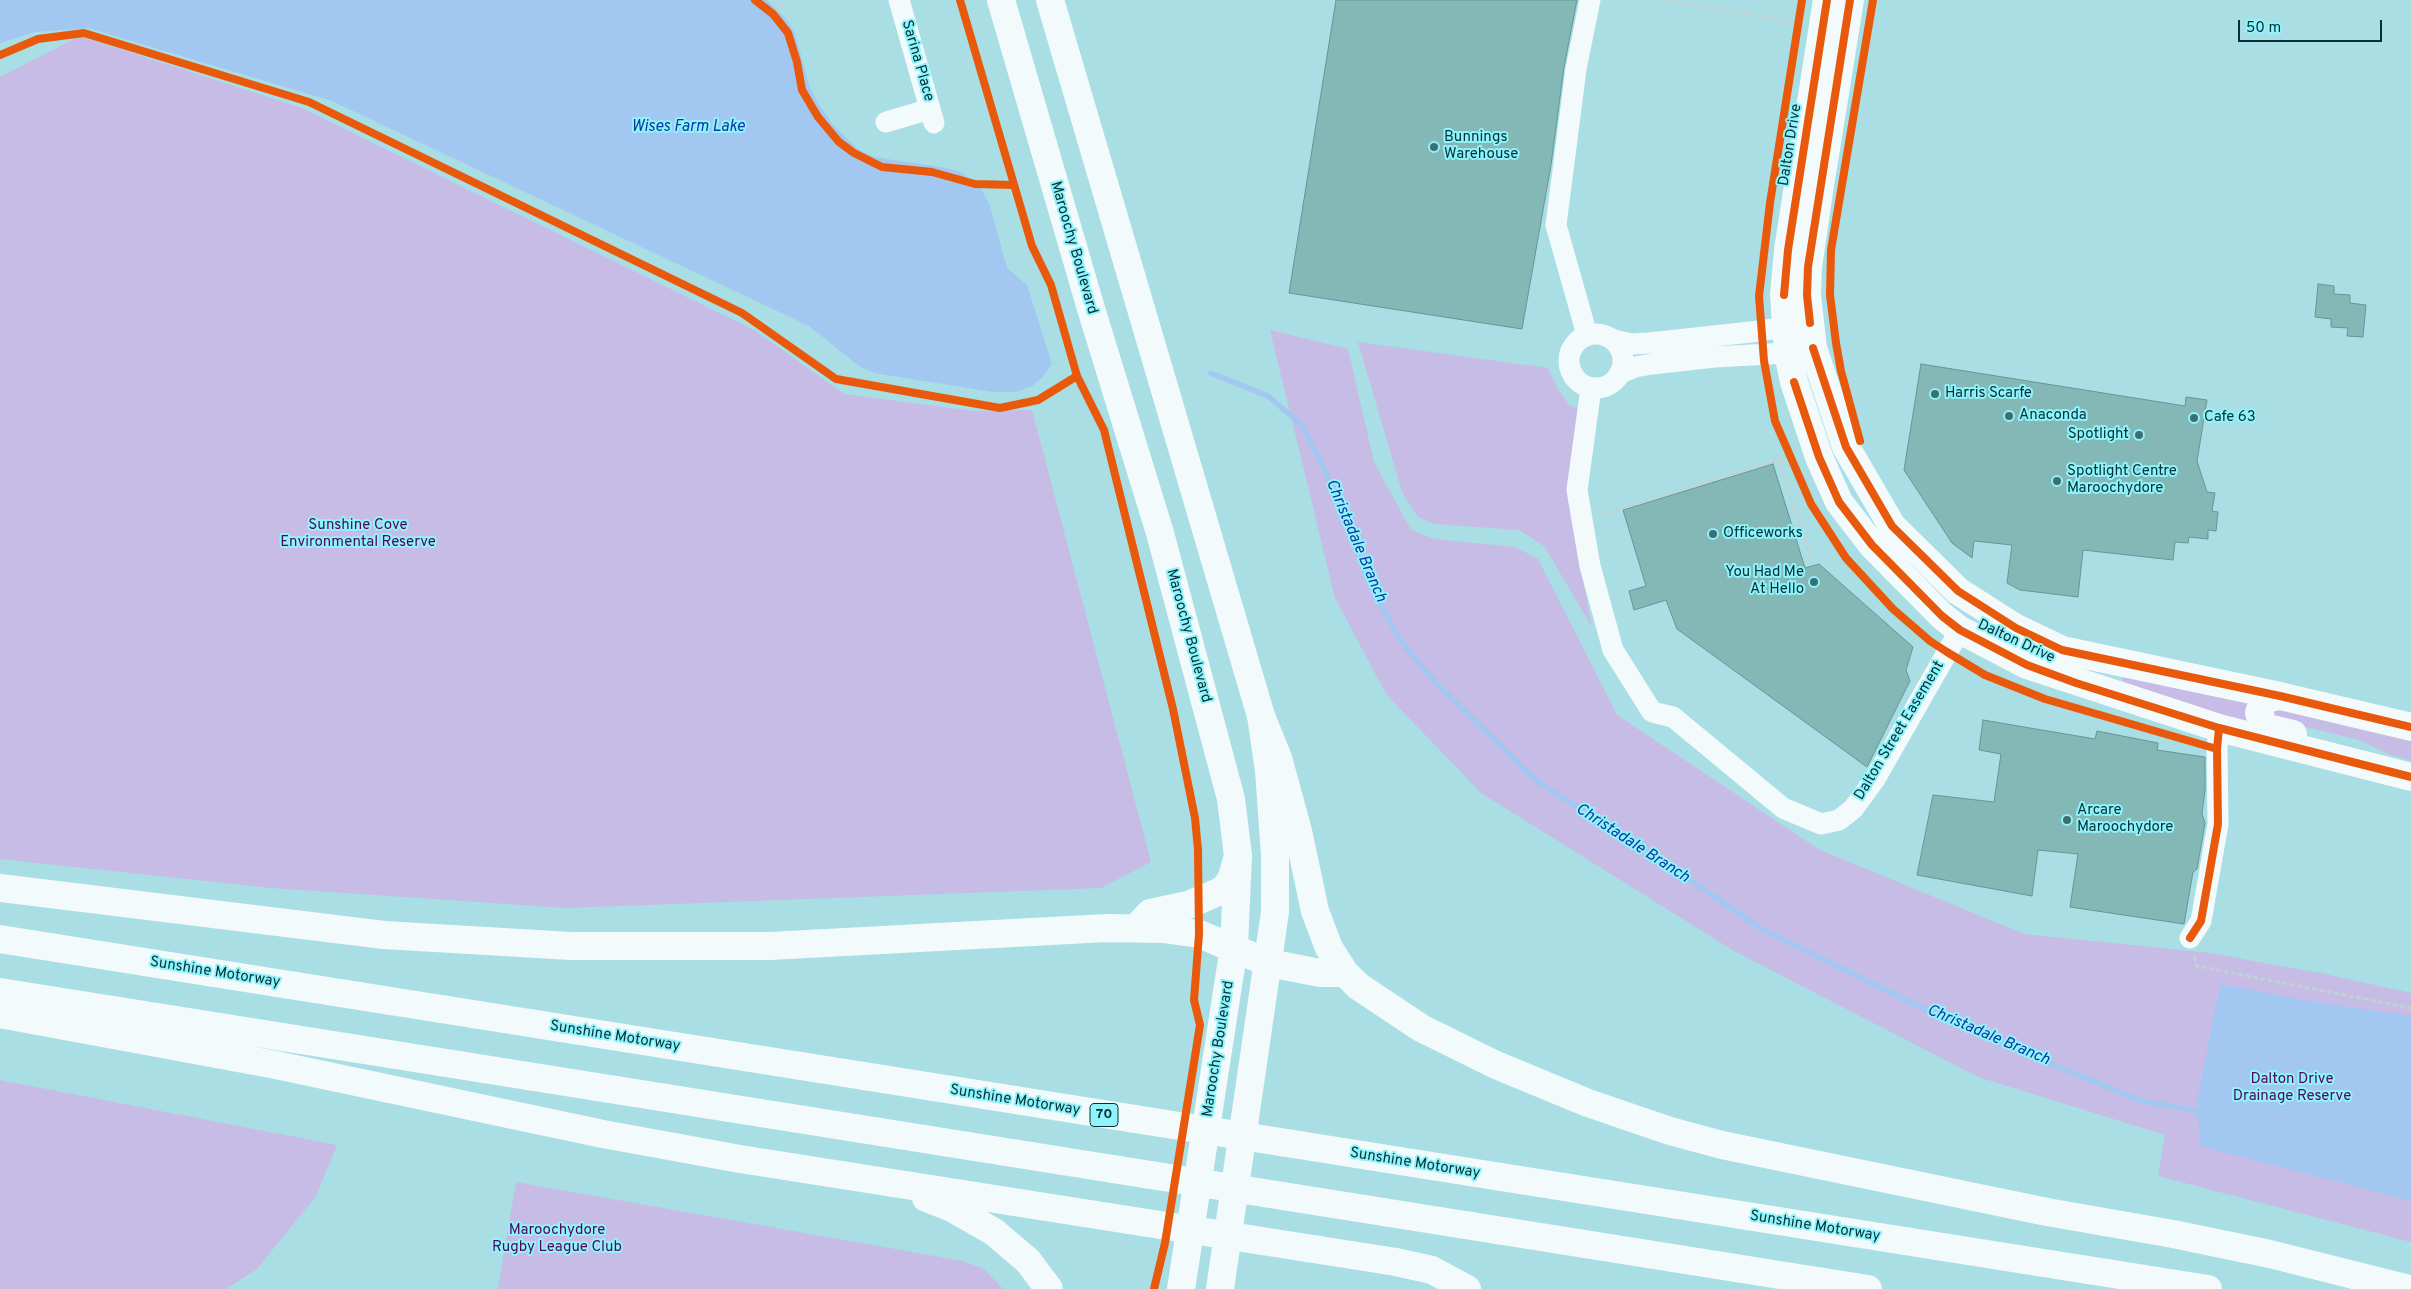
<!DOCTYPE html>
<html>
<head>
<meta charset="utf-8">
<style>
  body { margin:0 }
  #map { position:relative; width:2411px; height:1289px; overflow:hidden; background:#a8dee4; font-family:Overpass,sans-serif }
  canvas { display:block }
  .scale { position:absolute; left:2238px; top:20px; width:144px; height:22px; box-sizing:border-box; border:2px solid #033236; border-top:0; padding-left:6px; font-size:15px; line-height:18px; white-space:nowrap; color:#033236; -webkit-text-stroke:4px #8ff3fc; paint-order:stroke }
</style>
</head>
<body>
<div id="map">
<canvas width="2411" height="1289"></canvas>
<div class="scale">50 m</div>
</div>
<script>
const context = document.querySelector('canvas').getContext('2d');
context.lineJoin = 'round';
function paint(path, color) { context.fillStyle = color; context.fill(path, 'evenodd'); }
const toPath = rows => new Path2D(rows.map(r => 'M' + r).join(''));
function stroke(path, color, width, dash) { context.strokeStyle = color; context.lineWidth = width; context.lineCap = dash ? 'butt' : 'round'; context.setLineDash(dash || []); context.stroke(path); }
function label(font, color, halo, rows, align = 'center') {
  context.font = font + ' Overpass,sans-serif'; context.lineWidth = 4; context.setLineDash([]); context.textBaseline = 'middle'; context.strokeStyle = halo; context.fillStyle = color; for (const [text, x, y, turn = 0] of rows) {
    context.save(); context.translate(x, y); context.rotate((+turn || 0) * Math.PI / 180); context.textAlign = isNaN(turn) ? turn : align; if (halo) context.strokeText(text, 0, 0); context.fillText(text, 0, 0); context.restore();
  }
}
paint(toPath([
  [80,36,302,108,754,330,844,394,973,411,1032,410,1151,862,1101,888,566,908,271,888,0,859,0,77],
  [1270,330,1348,349,1374,462,1411,530,1434,539,1515,547,1538,559,1617,715,1820,850,2024,934,2210,953,2325,974,2411,993,2411,1242,2158,1176,2165,1135,1978,1077,1734,951,1481,793,1386,694,1335,598],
  [1358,342,1548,368,1558,389,1570,406,1582,410,1568,500,1592,627,1544,546,1519,530,1435,524,1418,517,1402,492],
  [2121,671,2256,700,2258,730,2119,689,2123,681],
  [2271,706,2411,736,2411,760,2391,755,2359,740,2274,719],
  [0,1080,337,1145,316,1196,257,1269,226,1289,0,1289],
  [516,1182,963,1261,984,1269,1003,1289,498,1289]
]), '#c7bce6');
paint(toPath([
  [0,0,767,0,786,19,795,34,809,85,819,105,833,125,859,150,874,157,946,168,961,172,982,190,990,206,1007,268,1027,285,1052,364,1043,377,1032,386,1016,392,993,392,874,373,859,366,809,326,332,101,88,28,35,32,0,43],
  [2220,984,2308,1001,2411,1016,2411,1201,2200,1146,2197,1102]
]), '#a2c7f1');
stroke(toPath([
  [1211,373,1268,396,1302,425,1336,493,1367,578,1401,642,1438,685,1538,782,1661,860,1760,928,1940,1017,2141,1101,2205,1112]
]), '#a2c7f1', 5.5);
const building = toPath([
  [1336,0,1577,0,1564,67,1551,165,1522,329,1289,293,1336,0],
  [2318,284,2334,286,2334,294,2350,295,2350,303,2366,305,2363,337,2347,336,2348,328,2331,327,2331,319,2315,317,2318,284],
  [1921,364,2185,406,2186,397,2207,400,2197,461,2207,492,2215,493,2212,511,2218,512,2216,531,2208,530,2208,539,2189,537,2188,543,2175,542,2173,560,2083,550,2078,597,2020,590,2007,583,2012,545,1974,541,1972,558,1952,543,1904,470,1921,364],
  [1773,464,1805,568,1819,564,1913,647,1906,670,1910,681,1867,767,1677,629,1666,600,1634,610,1629,591,1646,586,1623,510,1773,464],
  [1983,720,2095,739,2097,731,2158,743,2157,750,2205,757,2205,790,2202,814,2205,823,2197,869,2193,872,2184,924,2070,907,2078,854,2038,850,2032,896,1917,875,1933,795,1994,802,2001,754,1979,750,1983,720]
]);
paint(building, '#84b8b7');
stroke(building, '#669596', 1);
stroke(toPath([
  [1662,0,1760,16,1798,25],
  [773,14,781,6,777,0],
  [1778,460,1812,558],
  [1600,515,1791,456],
  [2194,956,2197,966,2411,1008]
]), '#c2d2d4', 3, [5, 2.5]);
stroke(toPath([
  [899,0,934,123],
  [886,122,930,109],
  '1569 361a27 27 0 1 1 54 0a27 27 0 1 1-54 0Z',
  [1587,335,1556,225,1576,69,1590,0],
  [1613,340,1632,344,1649,343,1760,331,1802,324],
  [1619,374,1635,367,1652,364,1715,357,1788,353,1804,350],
  [1591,388,1577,490,1590,566,1613,650,1652,712,1673,717,1783,808,1821,824,1839,820,1853,809,1875,779,1960,630],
  [2190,938,2201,921,2218,824,2217,749,2219,728]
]), '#f2fafb', 21);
stroke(toPath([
  [1001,0,1092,312,1160,533,1231,799,1238,856,1234,947,1181,1289],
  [1050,0,1261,716,1269,771,1275,855,1275,912,1220,1289],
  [1827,0,1788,250,1784,295,1788,353,1794,382,1819,457,1839,502,1872,545,1942,616,1960,630,2027,665,2219,728,2411,777],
  [1850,0,1819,192,1808,267,1807,295,1813,348,1846,447,1892,526,1958,591,2016,628,2062,650,2280,696,2411,727],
  [2280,696,2264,699,2259,713,2264,727,2293,734]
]), '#f2fafb', 28);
stroke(toPath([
  [1261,716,1278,758,1298,831,1315,911,1329,948,1345,973,1358,986,1421,1028,1496,1065,1588,1103,1670,1131,1722,1145,2047,1212,2173,1234,2270,1254,2409,1289],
  [0,888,384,935,571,946,770,946,1107,928,1163,929,1199,934,1269,963,1320,973,1345,973],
  [1138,926,1150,913,1188,905,1223,890,1231,880,1238,856],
  [0,939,2208,1289],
  [0,992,1868,1289],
  [0,1014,276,1065,603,1134,740,1159,1396,1262,1432,1270,1467,1289],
  [926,1198,952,1208,994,1232,1028,1261,1049,1289]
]), '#f2fafb', 28);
stroke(toPath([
  [755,0,773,14,788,33,797,62,802,90,818,117,839,142,854,153,882,167,932,172,975,184,1014,185],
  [960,0,1032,246,1051,285,1077,376,1104,430,1173,709,1195,818,1198,850,1199,934,1194,1000,1200,1025,1165,1243,1154,1289],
  [1802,0,1770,203,1759,296,1764,361,1775,421,1811,504,1846,558,1893,609,1930,641,1947,652,1985,675,2045,699,2217,749],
  [0,55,38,39,84,33,309,102,742,313,836,379,1000,408,1038,400,1077,376],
  [1784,295,1788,250,1827,0],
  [1810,323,1807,295,1808,267,1850,0],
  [1813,348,1846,447,1892,526,1958,591,2016,628,2062,650,2280,696,2411,727],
  [1794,382,1819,457,1839,502,1872,545,1942,616,1960,630,2027,665,2076,683,2219,728,2411,777],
  [1860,441,1841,371,1836,343,1830,295,1831,250,1873,0],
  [2190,938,2201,921,2218,824,2217,749,2219,728]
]), '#e8590c', 8);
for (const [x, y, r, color] of [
  [1434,147,5,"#3d6e73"],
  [1935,394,5,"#3d6e73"],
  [2009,416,5,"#3d6e73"],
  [2194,418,5,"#3d6e73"],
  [2139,435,5,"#3d6e73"],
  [2057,481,5,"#3d6e73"],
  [1713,534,5,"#3d6e73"],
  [1814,582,5,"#3d6e73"],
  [2067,820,5,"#3d6e73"]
]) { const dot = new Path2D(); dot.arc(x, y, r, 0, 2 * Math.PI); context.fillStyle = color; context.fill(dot); stroke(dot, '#8ff3fc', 2); }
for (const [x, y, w] of [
  [1104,1115,28]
]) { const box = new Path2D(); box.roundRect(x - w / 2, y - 11.5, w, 23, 4); context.fillStyle = '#8ff3fc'; context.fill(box); stroke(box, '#033236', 1); }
label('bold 14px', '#033236', null, [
  ["70",1104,1115]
]);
label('15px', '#033236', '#8ff3fc', [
  ["Sarina Place",917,61,74],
  ["Dalton Drive",1791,145,-81],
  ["Maroochy Boulevard",1073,248,74],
  ["Maroochy Boulevard",1188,636,75],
  ["Dalton Drive",2016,642,25],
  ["Dalton Street Easement",1900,731,-59],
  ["Sunshine Motorway",215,973,9],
  ["Sunshine Motorway",615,1037,9],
  ["Maroochy Boulevard",1219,1049,-81],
  ["Sunshine Motorway",1015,1101,9],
  ["Sunshine Motorway",1415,1164,9],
  ["Sunshine Motorway",1815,1227,9]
]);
label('15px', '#033236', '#8ff3fc', [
  ["Bunnings",1444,138],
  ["Warehouse",1444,155],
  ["Harris Scarfe",1945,394],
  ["Anaconda",2019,416],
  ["Cafe 63",2204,418],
  ["Spotlight",2129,435,"right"],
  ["Spotlight Centre",2067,472],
  ["Maroochydore",2067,489],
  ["Officeworks",1723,534],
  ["You Had Me",1804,573,"right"],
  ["At Hello",1804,590,"right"],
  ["Arcare",2077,811],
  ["Maroochydore",2077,828]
], 'left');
label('15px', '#52065a', '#8ff3fc', [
  ["Sunshine Cove",358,526],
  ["Environmental Reserve",358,543],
  ["Dalton Drive",2292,1080],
  ["Drainage Reserve",2292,1097],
  ["Maroochydore",557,1231],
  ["Rugby League Club",557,1248]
]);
label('italic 16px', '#0d38a3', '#8ff3fc', [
  ["Wises Farm Lake",688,128],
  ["Christadale Branch",1355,541,67],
  ["Christadale Branch",1632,844,33],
  ["Christadale Branch",1988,1036,23]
]);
</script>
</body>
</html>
